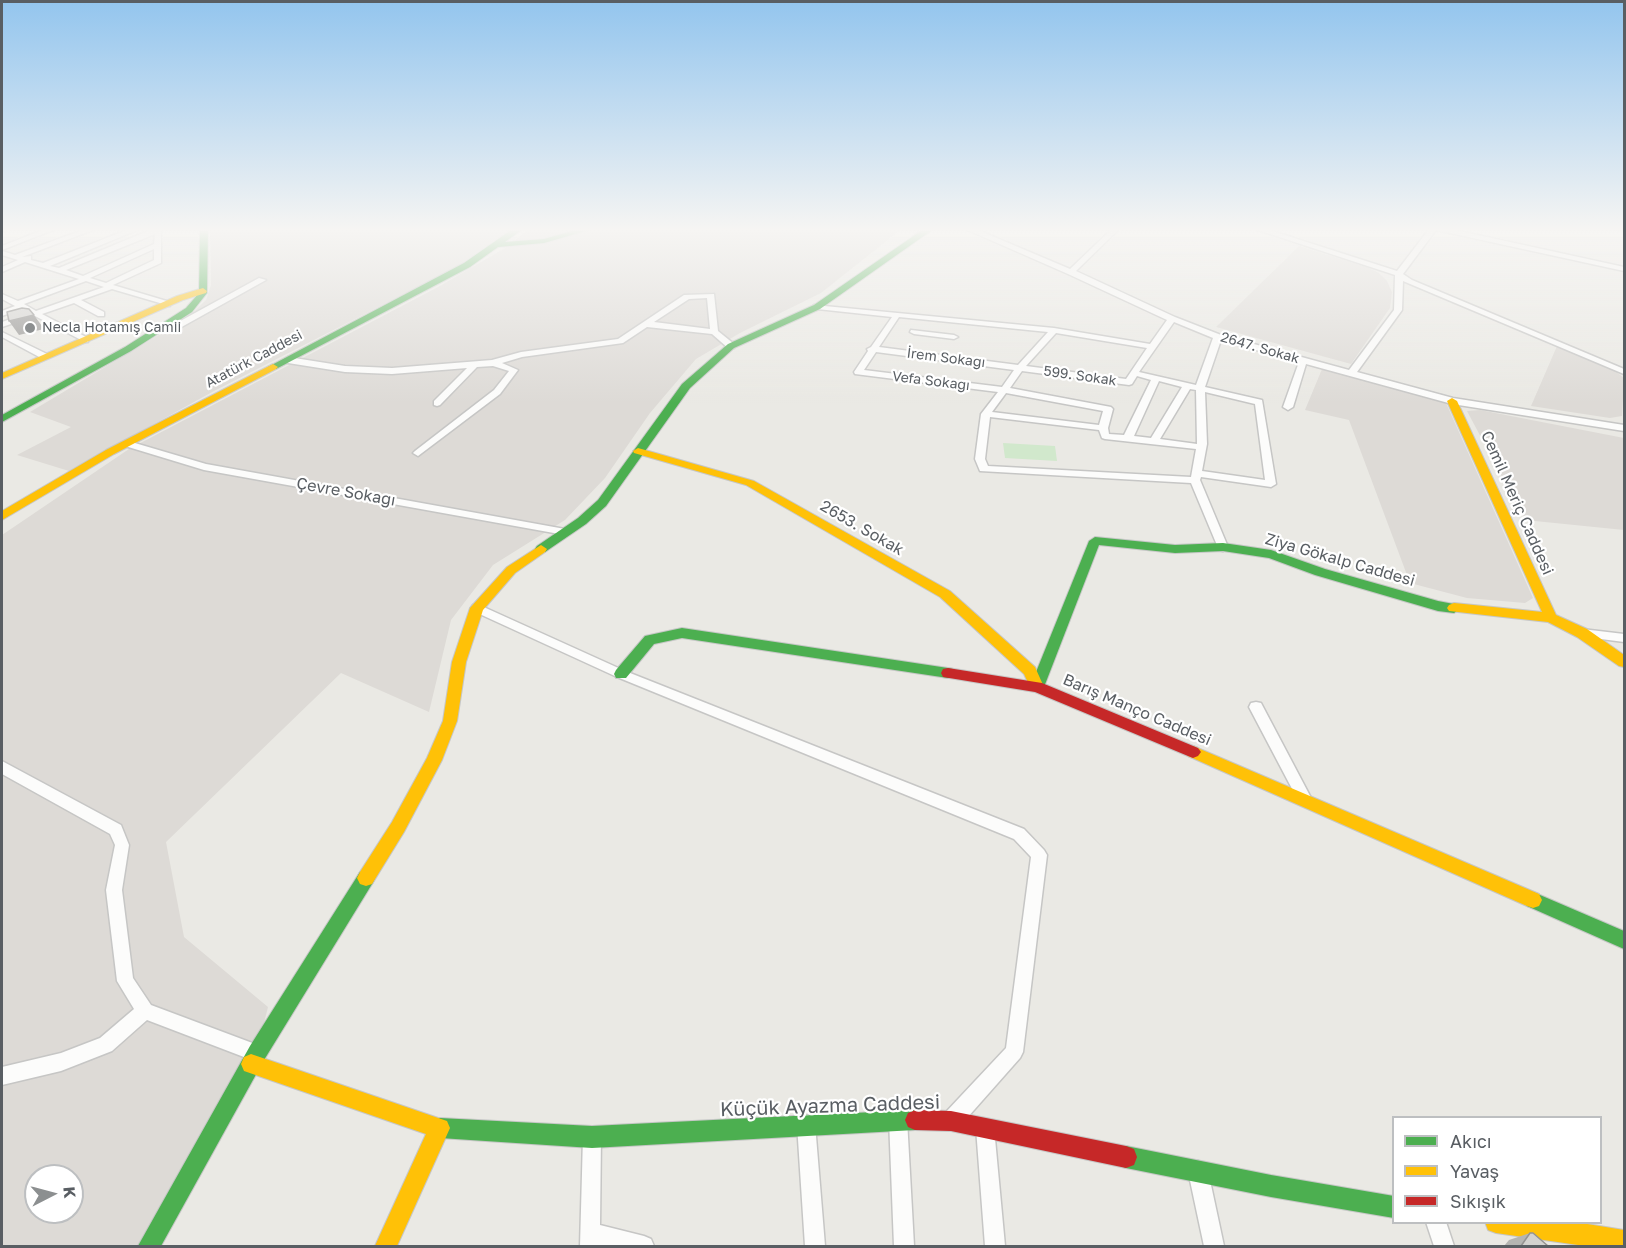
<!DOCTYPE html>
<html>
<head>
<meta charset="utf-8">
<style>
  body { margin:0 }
  #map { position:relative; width:1626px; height:1248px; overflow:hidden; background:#eae9e4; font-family:"Golos Text",sans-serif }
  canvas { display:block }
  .frame { position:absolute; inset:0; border:3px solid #595e63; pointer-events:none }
  .legend { position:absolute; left:1392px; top:1116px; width:210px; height:108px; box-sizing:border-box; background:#fff; border:2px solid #bdbfc1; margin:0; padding:8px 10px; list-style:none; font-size:18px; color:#595e63 }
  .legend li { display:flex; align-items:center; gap:12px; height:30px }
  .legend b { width:30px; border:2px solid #bdbfc1 }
  .north { position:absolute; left:24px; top:1164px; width:60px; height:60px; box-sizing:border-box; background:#fff; border:2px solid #bdbfc1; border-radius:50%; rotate:84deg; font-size:16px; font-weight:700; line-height:24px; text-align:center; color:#595e63 }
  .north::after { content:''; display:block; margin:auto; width:21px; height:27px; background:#8c8f90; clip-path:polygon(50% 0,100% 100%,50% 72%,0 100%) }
</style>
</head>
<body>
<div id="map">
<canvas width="1626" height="1248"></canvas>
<div class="frame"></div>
<ul class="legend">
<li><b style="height:8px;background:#4caf50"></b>Akıcı</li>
<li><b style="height:8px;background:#ffc107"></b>Yavaş</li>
<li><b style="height:8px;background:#c62828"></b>Sıkışık</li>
</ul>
<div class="north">K</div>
</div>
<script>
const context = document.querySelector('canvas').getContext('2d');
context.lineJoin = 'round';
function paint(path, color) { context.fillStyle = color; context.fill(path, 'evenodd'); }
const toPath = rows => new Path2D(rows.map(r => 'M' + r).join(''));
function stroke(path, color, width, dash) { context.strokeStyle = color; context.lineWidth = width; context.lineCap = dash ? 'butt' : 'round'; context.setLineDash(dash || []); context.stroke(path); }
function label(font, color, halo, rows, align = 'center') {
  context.font = font + ' "Golos Text",sans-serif'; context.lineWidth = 4.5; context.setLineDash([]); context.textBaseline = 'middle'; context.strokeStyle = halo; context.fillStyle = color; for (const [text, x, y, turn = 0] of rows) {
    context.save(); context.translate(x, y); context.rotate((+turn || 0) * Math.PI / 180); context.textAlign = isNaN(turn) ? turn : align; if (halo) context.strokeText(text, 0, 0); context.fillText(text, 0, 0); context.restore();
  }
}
paint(toPath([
  [210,228,513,228,457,267,214,391,69,471,17,455,71,427,30,412,187,318,206,300,211,285],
  [530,228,903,228,821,293,740,333,696,359,650,413,605,478,565,520,493,565,451,620,429,712,341,673,166,842,184,937,268,1007,258,1047,143,1246,2,1246,2,535,129,449,438,287,505,248],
  [36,1176,72,1176,72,1212,36,1212],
  [1299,246,1367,267,1379,273,1387,281,1392,292,1390,308,1351,364,1216,327],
  [1557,346,1614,370,1624,378,1622,416,1610,418,1531,406],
  [1322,369,1446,403,1533,598,1525,603,1467,598,1410,583,1349,420,1305,410],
  [1480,410,1624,438,1624,530,1525,520,1467,411]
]), '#dddad6');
paint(toPath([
  [1003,443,1055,446,1057,461,1005,458]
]), '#d1e8cc');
const street = toPath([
  [2,228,9,228,2,232,2,228],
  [48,228,58,228,2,250,2,246,48,228],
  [88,228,98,228,22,257,31,256,31,260,43,263,132,228,142,228,50,266,59,268,155,228,165,228,161,231,161,263,113,285,170,302,170,306,112,289,81,300,104,312,104,316,98,316,74,303,42,314,88,338,88,342,85,342,35,316,2,327,2,322,28,313,21,309,2,316,2,311,15,306,2,299,2,294,18,301,79,279,25,262,2,272,2,267,18,260,2,255,2,251,15,255,88,228],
  [155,234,154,244,83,276,66,270,155,234],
  [154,249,154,260,106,283,90,278,154,249],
  [86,281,104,287,36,311,24,304,86,281],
  [963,228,973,228,1070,269,1113,228,1120,228,1076,271,1175,317,1221,335,1349,370,1394,310,1395,275,1252,228,1263,228,1397,271,1430,228,1446,228,1624,267,1624,271,1436,230,1403,274,1412,280,1624,369,1624,374,1403,281,1402,310,1357,372,1453,398,1624,425,1624,431,1452,404,1306,364,1293,407,1288,410,1283,407,1299,362,1221,340,1205,387,1262,400,1276,484,1271,487,1201,477,1200,480,1228,547,1223,551,1219,550,1191,483,980,471,975,459,981,414,998,392,855,374,854,372,868,351,867,349,871,347,892,317,817,309,813,307,814,305,1054,328,1150,344,1167,320,1068,274,963,228],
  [899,317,1048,332,1018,365,879,347,899,317],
  [1174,322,1213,338,1196,385,1139,372,1174,322],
  [1056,333,1147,348,1126,379,1026,366,1056,333],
  [876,352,1014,370,1002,387,864,370,876,352],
  [1022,371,1129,385,1132,384,1137,376,1151,380,1124,435,1109,434,1108,428,1113,409,1111,407,1010,388,1022,371],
  [1159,381,1182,387,1151,438,1134,436,1159,381],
  [1190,389,1196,390,1197,444,1160,439,1190,389],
  [1205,392,1255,404,1265,480,1202,471,1207,444,1205,392],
  [1006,393,1103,411,1099,425,992,412,1006,393],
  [990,417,1099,430,1102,438,1105,439,1196,449,1191,477,988,466,985,459,990,417],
  [259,278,266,280,178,329,164,330,160,328,173,325,259,278],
  [714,294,718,331,734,344,734,348,728,348,712,334,647,327,623,343,522,357,502,363,518,370,500,394,418,456,413,453,415,451,494,390,509,371,493,366,477,367,440,405,437,406,434,405,434,401,467,368,392,374,345,372,288,363,284,360,288,357,345,366,392,368,492,360,521,352,618,339,684,295,714,294],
  [707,298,710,329,654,322,689,299,707,298],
  [911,330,954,335,958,337,954,339,914,334,910,332,911,330],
  [2,332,49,355,50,357,43,359,2,337,2,332],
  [128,441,206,464,565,529,570,532,565,535,204,470,125,446,125,442,128,441],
  [477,604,625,671,1024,829,1044,850,1047,855,1023,1052,1020,1058,959,1127,952,1129,945,1127,943,1120,945,1113,1006,1048,1031,857,1014,839,617,677,473,611,471,608,473,605,477,604],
  [1582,629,1624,634,1624,642,1578,636,1576,633,1582,629],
  [1256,702,1261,703,1309,794,1311,798,1309,802,1304,804,1299,802,1249,707,1251,703,1256,702],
  [2,761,121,825,129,845,122,890,133,978,151,1005,263,1047,266,1053,263,1059,257,1062,147,1020,112,1051,61,1071,2,1085,2,1067,61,1053,100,1038,134,1009,117,981,106,890,115,845,110,834,2,774,2,761],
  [898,1110,905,1112,907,1119,914,1246,894,1246,889,1119,891,1112,898,1110],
  [806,1115,813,1117,815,1124,825,1246,805,1246,797,1124,799,1117,806,1115],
  [985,1119,992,1121,994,1128,1005,1246,985,1246,976,1128,978,1121,985,1119],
  [592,1128,599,1130,601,1137,600,1225,644,1236,651,1239,654,1246,607,1246,600,1245,600,1246,580,1246,583,1137,585,1130,592,1128],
  [1198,1161,1205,1164,1208,1171,1224,1246,1204,1246,1188,1171,1191,1164,1198,1161],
  [1426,1222,1446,1222,1454,1246,1434,1246,1426,1222]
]);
const fast = toPath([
  [200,228,208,228,207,293,192,312,131,351,2,422,2,415,125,347,186,308,199,293,200,228],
  [514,228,524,228,505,242,544,239,582,228,596,228,544,243,498,247,470,267,276,369,268,367,464,263,514,228],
  [925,228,935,228,820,309,734,348,690,388,606,506,586,524,545,552,537,552,535,549,537,546,578,518,598,500,682,384,728,344,814,305,925,228],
  [1616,228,1624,228,1624,231,1617,230,1616,228],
  [1095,537,1175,545,1223,543,1271,550,1325,569,1438,601,1459,605,1461,608,1454,613,1438,611,1315,575,1269,558,1223,551,1175,553,1099,545,1044,687,1042,691,1032,691,1030,687,1089,541,1095,537],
  [682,628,948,668,953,669,955,673,953,677,948,678,682,638,654,644,626,678,616,678,614,674,616,670,645,636,682,628],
  [366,870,372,872,375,878,372,884,264,1060,161,1246,138,1246,250,1046,360,872,366,870],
  [1533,892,1624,931,1624,949,1527,906,1524,900,1527,894,1533,892],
  [915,1110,922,1113,925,1120,922,1127,915,1130,592,1148,440,1138,433,1135,430,1128,433,1121,440,1118,592,1126,915,1110],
  [1126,1146,1271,1175,1394,1196,1394,1218,1271,1197,1126,1168,1118,1165,1115,1157,1118,1149,1126,1146]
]);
const slow = toPath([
  [203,288,207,291,206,293,183,300,2,379,2,373,177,296,203,288],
  [273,364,278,367,276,369,114,454,2,520,2,511,106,450,273,364],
  [1452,398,1457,401,1556,615,1587,629,1624,655,1624,667,1619,666,1577,637,1548,622,1449,611,1447,608,1449,605,1454,603,1542,612,1447,401,1452,398],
  [638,448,754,481,950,591,1035,667,1044,687,1042,691,1032,691,1024,674,940,597,746,485,634,453,633,451,638,448],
  [541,545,547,549,545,552,515,573,483,610,466,662,457,721,442,760,404,832,372,884,366,886,360,884,357,878,360,872,392,822,427,758,443,721,452,662,470,608,507,567,541,545],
  [1193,746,1539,894,1542,900,1539,906,1533,908,1527,906,1188,756,1185,752,1188,748,1193,746],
  [251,1054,447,1121,450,1128,397,1246,375,1246,426,1134,244,1071,241,1064,244,1057,251,1054],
  [1485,1222,1575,1222,1624,1230,1624,1246,1585,1246,1496,1233,1488,1230,1485,1222]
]);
const jam = toPath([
  [948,668,1042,683,1198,748,1201,752,1198,756,1193,758,1188,756,1035,692,943,677,941,673,943,669,948,668],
  [915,1110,951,1111,1126,1146,1134,1149,1137,1157,1134,1165,1126,1168,951,1131,915,1130,908,1127,905,1120,908,1113,915,1110]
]);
stroke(street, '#c6c6c5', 3);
stroke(fast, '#c6c7c6', 2);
stroke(slow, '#c6c7c6', 2);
stroke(jam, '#c6c7c6', 2);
paint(street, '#fcfcfb');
paint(fast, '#4caf50');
paint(slow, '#ffc107');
paint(jam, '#c62828');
paint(toPath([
  [1530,1233,1548,1246,1504,1246,1509,1240]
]), '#b5b5b2');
paint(toPath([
  [34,315,44,329,19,335,9,321]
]), '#949391');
const building = toPath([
  [22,308,29,309,34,315,9,321,7,312,22,308],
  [1530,1233,1533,1233,1548,1246,1521,1246,1530,1233]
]);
paint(building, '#d3d2cf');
stroke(building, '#949391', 1.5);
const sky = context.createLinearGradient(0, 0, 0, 403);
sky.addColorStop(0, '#93c5ee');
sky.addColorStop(0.57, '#f6f5f3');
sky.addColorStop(1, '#f6f5f300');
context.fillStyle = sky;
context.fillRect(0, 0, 1626, 403);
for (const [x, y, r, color] of [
  [30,328,6,"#8c8f90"]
]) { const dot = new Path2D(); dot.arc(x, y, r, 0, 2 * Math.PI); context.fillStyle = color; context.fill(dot); stroke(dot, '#fff', 2); }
label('14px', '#595e63', '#fff', [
  ["Necla Hotamış Camii",42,328]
], 'left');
label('14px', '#595e63', '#fff', [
  ["2647. Sokak",1260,348,16],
  ["İrem Sokağı",946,358,7],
  ["Atatürk Caddesi",254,359,-28],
  ["599. Sokak",1080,376,8],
  ["Vefa Sokağı",931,381,7]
]);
label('16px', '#595e63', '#fff', [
  ["Çevre Sokağı",346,492,10],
  ["Cemil Meriç Caddesi",1517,503,66],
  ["2653. Sokak",862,528,30],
  ["Ziya Gökalp Caddesi",1340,560,16],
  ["Barış Manço Caddesi",1137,710,23]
]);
label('20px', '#595e63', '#fff', [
  ["Küçük Ayazma Caddesi",830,1106,-2]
]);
</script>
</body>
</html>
